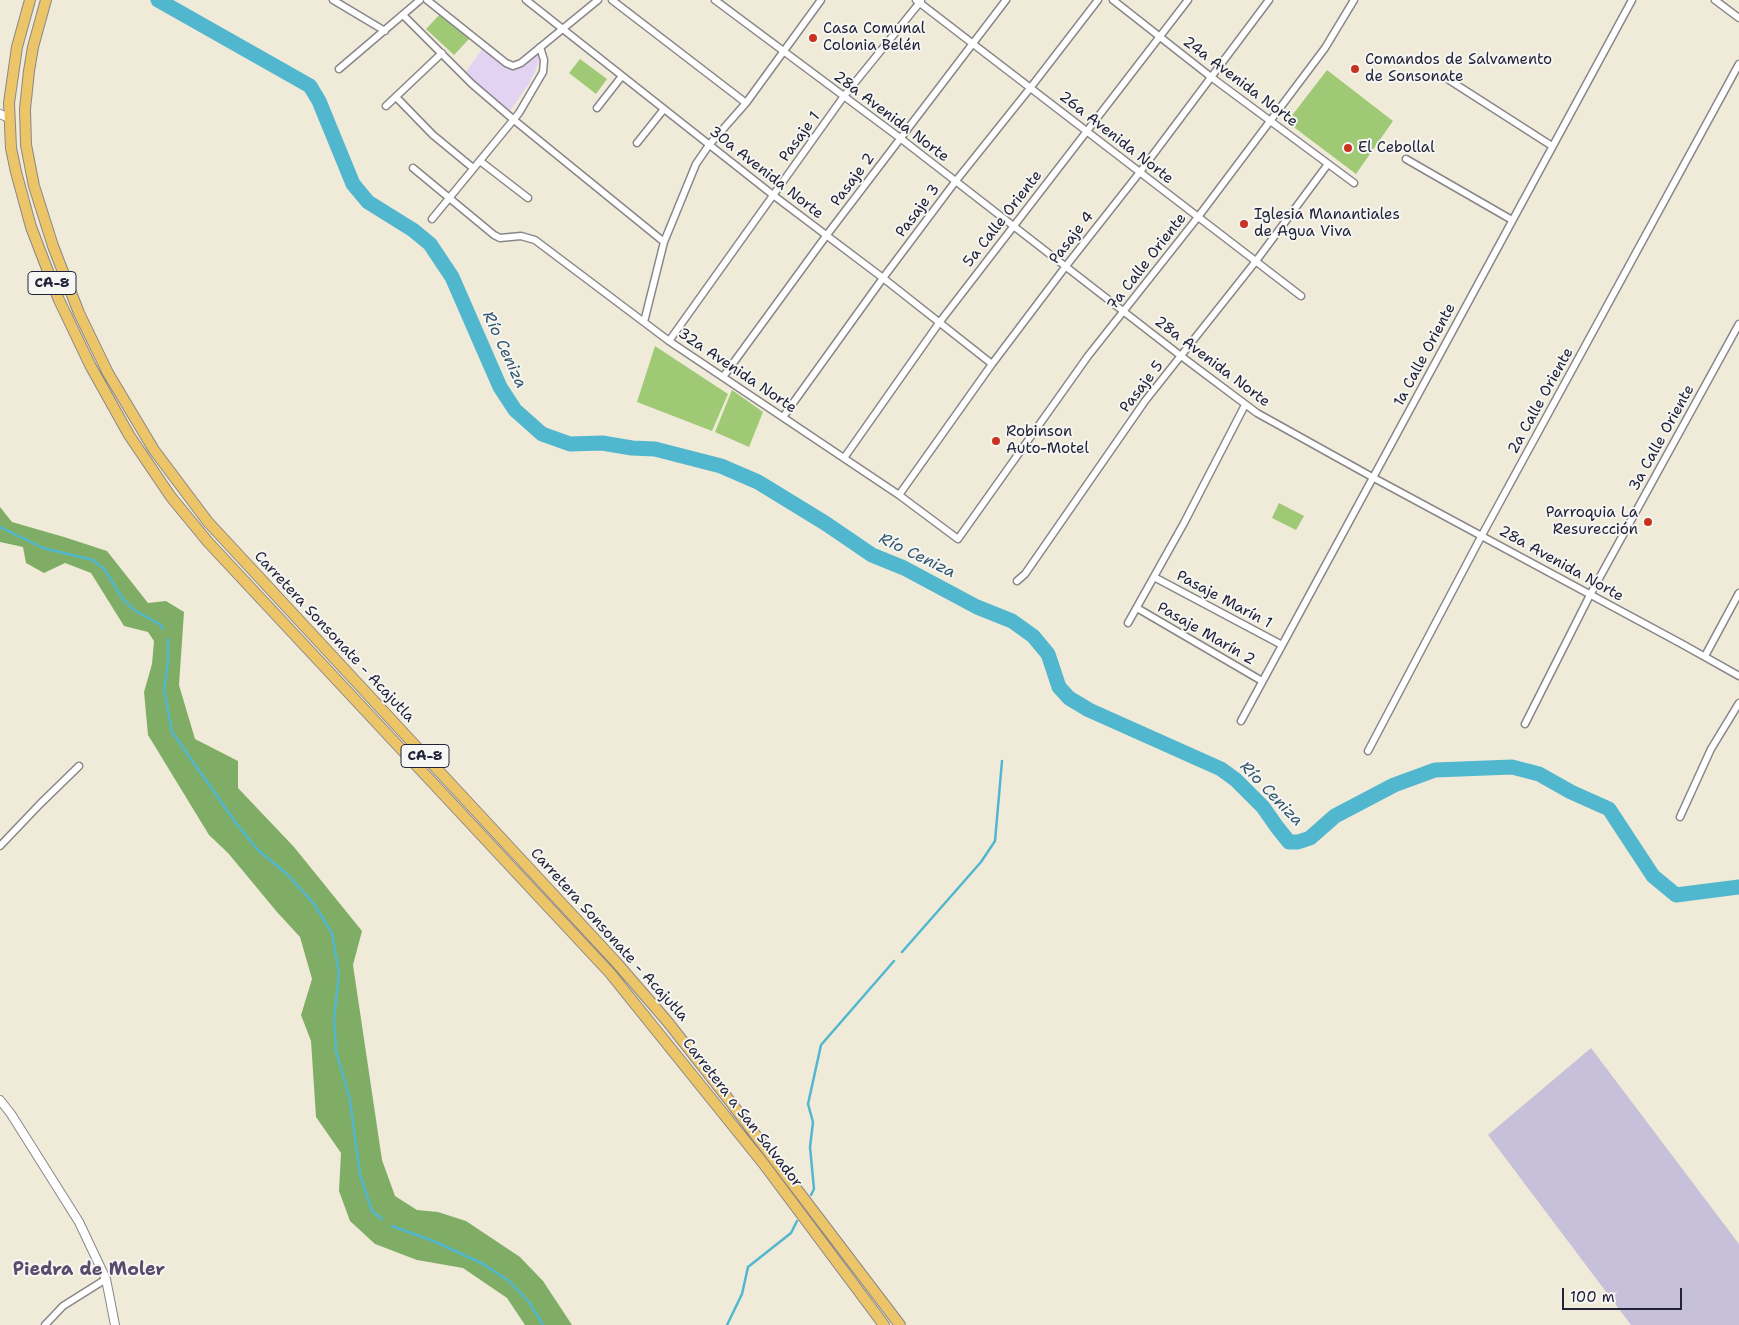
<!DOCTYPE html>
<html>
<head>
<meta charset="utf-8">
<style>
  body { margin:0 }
  #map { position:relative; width:1739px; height:1325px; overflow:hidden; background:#f0ebd8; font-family:"Shantell Sans",sans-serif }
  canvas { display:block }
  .scale { position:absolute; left:1562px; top:1288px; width:120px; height:22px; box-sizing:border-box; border:2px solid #22223b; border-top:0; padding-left:6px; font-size:15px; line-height:18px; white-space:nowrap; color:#22223b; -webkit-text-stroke:4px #f6f6f2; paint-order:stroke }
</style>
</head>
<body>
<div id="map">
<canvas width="1739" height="1325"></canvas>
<div class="scale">100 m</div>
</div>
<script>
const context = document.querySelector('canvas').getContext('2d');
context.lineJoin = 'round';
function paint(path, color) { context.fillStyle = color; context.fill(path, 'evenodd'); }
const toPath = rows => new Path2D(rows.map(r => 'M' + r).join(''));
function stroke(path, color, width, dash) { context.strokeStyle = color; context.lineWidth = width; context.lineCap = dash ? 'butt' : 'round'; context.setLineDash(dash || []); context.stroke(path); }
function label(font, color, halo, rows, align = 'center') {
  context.font = font + ' "Shantell Sans",sans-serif'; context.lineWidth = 4; context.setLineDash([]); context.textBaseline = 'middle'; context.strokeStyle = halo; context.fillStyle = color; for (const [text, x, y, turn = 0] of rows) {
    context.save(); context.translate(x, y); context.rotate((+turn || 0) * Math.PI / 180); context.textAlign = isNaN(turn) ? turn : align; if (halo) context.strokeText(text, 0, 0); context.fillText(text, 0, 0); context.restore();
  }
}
paint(toPath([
  [483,48,507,67,513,70,518,69,539,51,540,57,535,72,528,85,510,111,465,73]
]), '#e3d3f2');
paint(toPath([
  [1591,1048,1739,1244,1739,1325,1631,1325,1488,1135]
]), '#c6c0da');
paint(toPath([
  [441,13,469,39,454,55,426,29],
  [580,59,607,79,596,94,569,73],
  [1327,70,1393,121,1356,174,1287,122],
  [655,346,728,394,712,431,637,402],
  [732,390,763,412,749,447,715,432],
  [1279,503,1304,516,1296,530,1272,518]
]), '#a0c975');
paint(toPath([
  [0,507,12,522,64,537,107,551,148,603,166,601,184,612,179,685,195,739,238,761,238,788,294,847,362,931,353,965,382,1160,395,1196,417,1210,438,1212,466,1221,520,1257,543,1281,572,1325,525,1325,507,1298,463,1268,417,1260,375,1244,350,1221,339,1191,341,1153,316,1117,311,1041,301,1015,312,979,300,937,277,912,228,853,209,835,148,735,144,692,152,664,154,641,148,632,124,626,91,573,65,563,44,573,26,563,23,547,0,542]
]), '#80ad66');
stroke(toPath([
  [0,527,43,548,93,560,105,570,122,598,134,610,161,625,163,629],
  [168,639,168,662,164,690,172,732,236,823,257,849,288,875,314,904,332,933,339,974,334,1018,336,1051,350,1100,360,1175,372,1211,382,1219],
  [902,952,981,862,995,841,1002,761],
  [811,1195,814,1189,810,1147,813,1122,808,1104,821,1045,894,961],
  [392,1226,436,1242,483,1264,509,1281,529,1302,543,1325],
  [727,1325,742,1294,748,1267,791,1233,797,1221]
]), '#51b7cf', 2.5);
stroke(toPath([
  [158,0,310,86,319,101,353,184,368,202,413,230,430,244,452,277,500,387,515,410,542,434,570,444,602,443,632,448,655,449,721,466,758,482,825,523,872,555,904,568,977,607,1012,621,1033,636,1048,654,1059,687,1069,698,1089,710,1221,769,1236,780,1263,807,1277,827,1289,842,1298,842,1310,838,1335,816,1394,785,1435,770,1512,767,1539,774,1571,792,1609,809,1653,876,1676,895,1739,887]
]), '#51b7cf', 15);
const minor = toPath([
  [333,0,385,31],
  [427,0,506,63,513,66,521,63,598,0],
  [526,0,773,195,883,278,992,364],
  [612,0,746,103],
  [715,0,900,138,1181,356,1257,413,1374,478,1682,644,1739,676],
  [916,0,1301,296],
  [1113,0,1211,77,1354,183],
  [1715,0,1739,18],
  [403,15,472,84,514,120,664,242],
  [339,69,420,0],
  [1449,80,1552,146],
  [396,97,433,135,473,168],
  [386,106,442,53],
  [597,108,622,76],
  [637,143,664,109],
  [1406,159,1512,220],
  [480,161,528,198],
  [413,168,494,235,500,238,521,236,535,240,669,341,899,495,958,539,1088,356,1198,217,1325,48,1354,0],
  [432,219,519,113,543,72,544,60,540,47],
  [644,322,664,242,696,164,709,145,746,103,821,0],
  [669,341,844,96,921,1],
  [723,377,826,236,1006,0],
  [783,417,883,278,955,182,1031,87,1098,0],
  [844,458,939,323,1188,0],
  [899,495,992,364,1066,266,1140,172,1269,0],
  [1154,577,1282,645],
  [1017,581,1025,574,1145,401,1256,261,1328,164],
  [1137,608,1262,681],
  [1128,623,1184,523,1245,405],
  [1705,656,1739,593],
  [1241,721,1632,0],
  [1525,724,1590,595,1739,324],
  [1368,751,1482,535,1739,64],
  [1680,817,1711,749,1739,703],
  [0,846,40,804,79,766],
  [45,1325,63,1306,106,1279]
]);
const tertiary = toPath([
  [0,114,9,118],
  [0,1100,11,1114,79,1222,106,1279,115,1325]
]);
const trunk = toPath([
  [30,0,17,47,9,103,11,148,16,172,31,227,59,300,90,365,129,435,171,497,208,542,610,973,763,1163,884,1325],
  [46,0,33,47,29,71,25,109,26,145,34,186,53,246,79,313,108,373,154,450,208,522,616,962,667,1021,729,1100,900,1325]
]);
stroke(minor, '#89868a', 9);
stroke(tertiary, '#89868a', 10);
stroke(trunk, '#89868a', 12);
stroke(minor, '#fff', 6);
stroke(tertiary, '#fff', 8);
stroke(trunk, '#edc569', 10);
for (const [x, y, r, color] of [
  [813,38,5,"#c8321e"],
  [1355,69,5,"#c8321e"],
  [1348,148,5,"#c8321e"],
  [1244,224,5,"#c8321e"],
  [996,441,5,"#c8321e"],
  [1648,522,5,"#c8321e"]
]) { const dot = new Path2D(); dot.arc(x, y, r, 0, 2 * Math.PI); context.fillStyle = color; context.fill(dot); stroke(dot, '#f6f6f2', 2); }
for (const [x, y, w] of [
  [52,283,48],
  [425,756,48]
]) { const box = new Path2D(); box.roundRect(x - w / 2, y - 11.5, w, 23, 4); context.fillStyle = '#f6f6f2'; context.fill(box); stroke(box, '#22223b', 1); }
label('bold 14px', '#22223b', null, [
  ["CA-8",52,283],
  ["CA-8",425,756]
]);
label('15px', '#22223b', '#f6f6f2', [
  ["Casa Comunal",823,29],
  ["Colonia Belén",823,46],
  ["Comandos de Salvamento",1365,60],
  ["de Sonsonate",1365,77],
  ["El Cebollal",1358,148],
  ["Iglesia Manantiales",1254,215],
  ["de Agua Viva",1254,232],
  ["Robinson",1006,432],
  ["Auto-Motel",1006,449],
  ["Parroquia La",1638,513,"right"],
  ["Resurección",1638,530,"right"]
], 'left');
label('15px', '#22223b', '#f6f6f2', [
  ["24a Avenida Norte",1240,82,37],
  ["28a Avenida Norte",891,117,37],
  ["Pasaje 1",800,137,-54],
  ["26a Avenida Norte",1116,138,38],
  ["30a Avenida Norte",766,173,38],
  ["Pasaje 2",853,180,-53],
  ["Pasaje 3",918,211,-53],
  ["5a Calle Oriente",1003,219,-52],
  ["Pasaje 4",1072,238,-52],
  ["7a Calle Oriente",1147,262,-52],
  ["1a Calle Oriente",1425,355,-62],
  ["28a Avenida Norte",1212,362,37],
  ["32a Avenida Norte",737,371,34],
  ["Pasaje 5",1142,387,-52],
  ["2a Calle Oriente",1541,401,-61],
  ["3a Calle Oriente",1662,438,-61],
  ["28a Avenida Norte",1561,564,29],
  ["Pasaje Marín 1",1224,600,28],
  ["Pasaje Marín 2",1206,634,30],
  ["Carretera Sonsonate - Acajutla",334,637,47],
  ["Carretera Sonsonate - Acajutla",609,935,48],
  ["Carretera a San Salvador",742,1113,52]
]);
label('italic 16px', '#32566f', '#f6f6f2', [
  ["Río Ceniza",504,350,65],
  ["Río Ceniza",917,556,26],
  ["Río Ceniza",1271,794,46]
]);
label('bold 18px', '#5a4a6b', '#f6f6f2', [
  ["Piedra de Moler",89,1270]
]);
</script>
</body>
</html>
